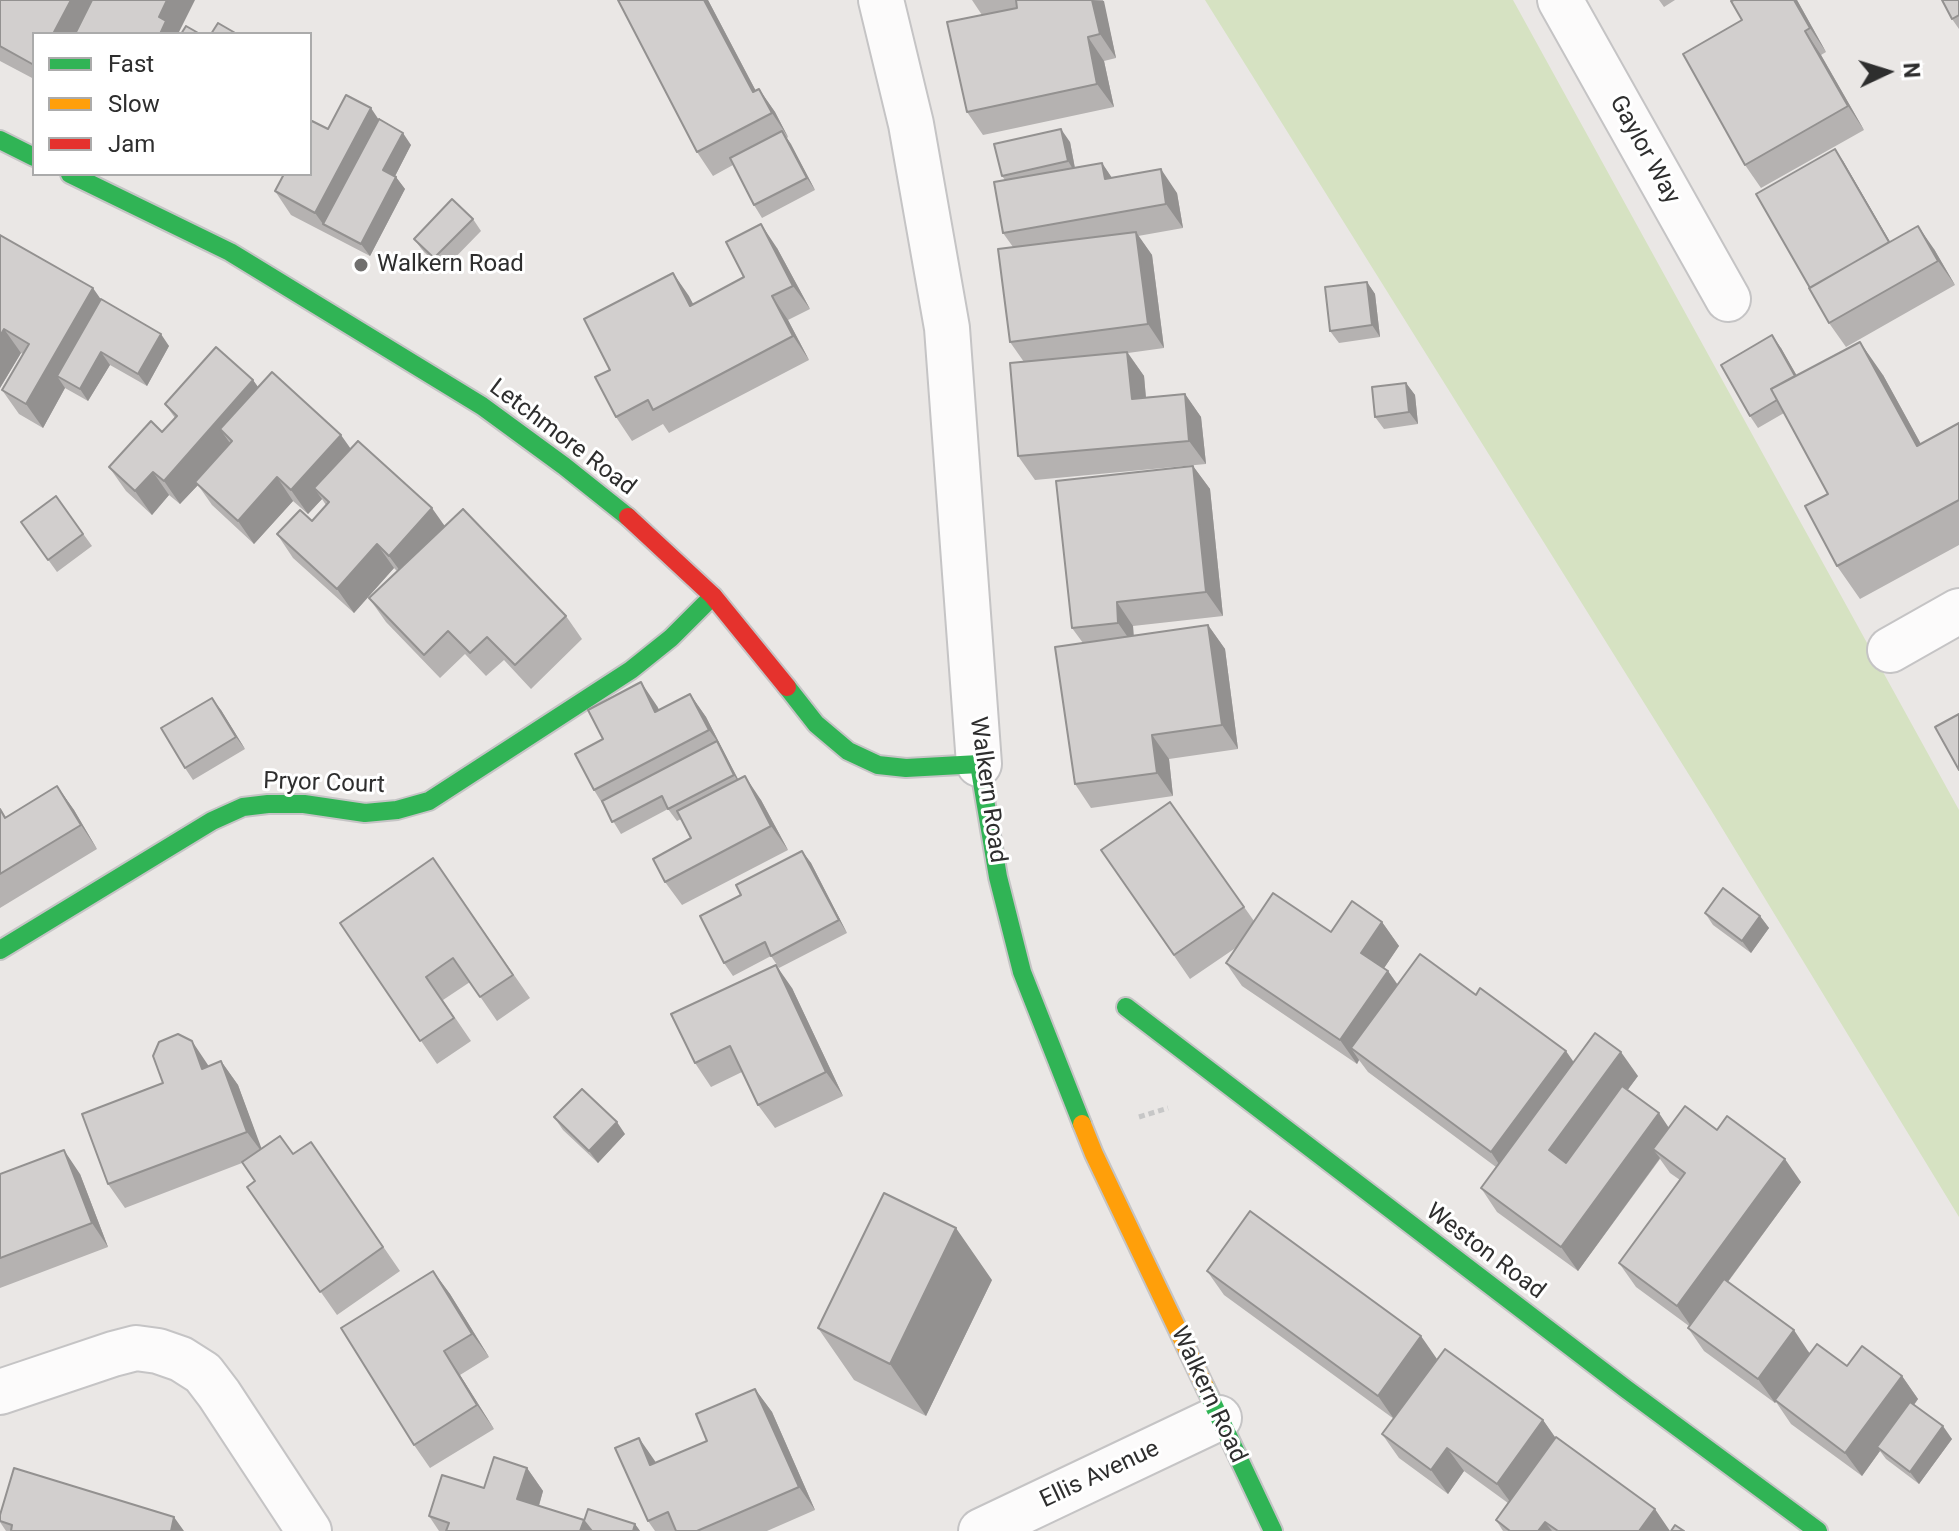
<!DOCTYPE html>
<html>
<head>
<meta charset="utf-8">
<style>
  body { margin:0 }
  #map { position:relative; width:1959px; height:1531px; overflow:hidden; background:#eae7e5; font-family:Roboto,sans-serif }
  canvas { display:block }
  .legend { position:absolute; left:32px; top:32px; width:280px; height:144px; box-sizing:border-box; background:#fff; border:2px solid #ababab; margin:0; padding:10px 14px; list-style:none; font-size:24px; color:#2e2e2e }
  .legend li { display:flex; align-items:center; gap:16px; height:40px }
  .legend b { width:40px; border:2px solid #ababab }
  .north { position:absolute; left:1847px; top:32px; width:80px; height:80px; -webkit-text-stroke:6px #fff; paint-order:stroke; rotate:86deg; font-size:22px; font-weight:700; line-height:32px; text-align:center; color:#2e2e2e }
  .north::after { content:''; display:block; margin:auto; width:28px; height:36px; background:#2e2e2e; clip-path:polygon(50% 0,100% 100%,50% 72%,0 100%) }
</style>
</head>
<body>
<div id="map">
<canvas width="1959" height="1531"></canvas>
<ul class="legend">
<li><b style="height:10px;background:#30b455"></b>Fast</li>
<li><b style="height:10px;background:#ff9f0a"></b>Slow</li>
<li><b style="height:10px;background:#e5322d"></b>Jam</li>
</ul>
<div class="north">N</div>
</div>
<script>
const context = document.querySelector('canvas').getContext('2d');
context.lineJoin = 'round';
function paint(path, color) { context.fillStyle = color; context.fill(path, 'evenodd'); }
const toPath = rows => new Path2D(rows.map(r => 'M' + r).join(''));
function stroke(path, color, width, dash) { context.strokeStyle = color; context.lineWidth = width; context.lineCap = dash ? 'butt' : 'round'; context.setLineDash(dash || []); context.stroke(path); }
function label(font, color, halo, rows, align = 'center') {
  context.font = font + ' Roboto,sans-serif'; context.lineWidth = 6; context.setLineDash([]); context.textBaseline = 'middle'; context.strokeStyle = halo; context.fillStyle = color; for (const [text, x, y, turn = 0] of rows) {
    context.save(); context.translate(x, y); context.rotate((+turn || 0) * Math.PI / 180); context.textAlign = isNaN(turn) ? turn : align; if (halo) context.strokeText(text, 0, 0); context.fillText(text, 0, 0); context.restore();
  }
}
paint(toPath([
  [1205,0,1513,0,1959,810,1959,1217,1711,810]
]), '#d6e2c2');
const street = toPath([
  [881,0,911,124,947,328,979,764],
  [1560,0,1728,299],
  [1890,650,1959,611],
  [0,1392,113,1354,136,1348,158,1351,181,1359,203,1373,219,1394,309,1531],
  [981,1531,1219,1418]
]);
const fast = toPath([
  [0,140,34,157],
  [70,174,230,252,482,406,564,466,628,517],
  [787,687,816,724,848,751,878,765,906,768,979,764,998,877,1022,972,1082,1124],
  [0,950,212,821,243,807,268,804,304,804,365,813,397,810,429,801,631,670,671,638,713,596],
  [1126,1007,1626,1389,1818,1531],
  [1205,1387,1273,1531]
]);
const slow = toPath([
  [1082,1124,1094,1154,1205,1387]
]);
const jam = toPath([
  [628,517,713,596,787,687]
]);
stroke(street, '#c5c4c5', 48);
stroke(fast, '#c5c4c5', 22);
stroke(slow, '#c5c4c5', 22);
stroke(jam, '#c5c4c5', 22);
stroke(toPath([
  [1139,1117,1168,1108]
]), '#c7c7c7', 5, [6, 4]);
stroke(street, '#fcfbfb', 44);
stroke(fast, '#30b455', 18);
stroke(slow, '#ff9f0a', 18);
stroke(jam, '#e5322d', 18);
paint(toPath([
  [0,0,34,34,34,79,0,61],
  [618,0,708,0,756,91,759,89,775,112,788,137,787,138,815,190,762,218,754,205,733,165,713,176,697,152],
  [972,0,1103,0,1116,58,1104,61,1114,107,983,135,967,112,982,15],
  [1659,0,1675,0,1664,7],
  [1797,0,1826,52,1821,55,1864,130,1761,188,1745,165],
  [1959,0,1959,29,1952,19],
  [379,120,411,145,395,176,405,189,370,256,291,215,275,191,328,129],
  [1070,142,1075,168,1102,163,1112,178,1177,193,1183,228,1138,236,1152,255,1164,348,1128,353,1144,376,1146,397,1185,394,1201,417,1206,464,1035,480,1018,456,1024,362,1010,342,1013,247,1003,233,1005,180,1002,176],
  [1843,161,1890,242,1934,249,1955,285,1846,347,1829,323,1810,288],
  [473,219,481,231,443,270,423,251,414,239],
  [0,235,101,299,169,346,147,386,110,365,88,401,65,388,43,428,19,414,2,390,23,354,21,353,0,388],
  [777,248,810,309,788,320,809,360,669,433,663,424,632,441,616,417,610,370,673,273,693,304,744,277],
  [1367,282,1375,294,1380,337,1339,343,1330,331],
  [1781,348,1797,376,1883,375,1921,444,1959,423,1959,545,1860,599,1837,566,1828,494,1784,413,1758,428,1750,416],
  [253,380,258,387,351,449,445,526,566,616,582,639,531,689,504,660,486,676,465,654,440,678,386,622,369,598,397,571,394,568,354,613,293,558,277,534,312,521,326,505,322,499,308,514,293,501,254,544,212,505,198,485,180,504,169,495,152,515,126,491,109,467,162,432,175,418,165,404],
  [1406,383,1415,395,1418,424,1384,429,1375,417],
  [1193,466,1210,489,1223,616,1133,626,1134,636,1208,625,1225,649,1238,749,1169,759,1173,796,1091,808,1075,784,1083,643,1072,628],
  [56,496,92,546,57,572,21,522],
  [690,694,706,717,738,779,761,800,788,850,682,905,665,882,691,838,681,819,677,821,668,809,621,834,594,790,603,739,657,706,659,710],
  [221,710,245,749,193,780,185,768],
  [57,786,74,810,97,849,0,908,0,808,6,817],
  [1170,802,1254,921,1331,932,1382,922,1399,946,1384,968,1388,971,1398,985,1476,995,1573,1062,1638,1076,1627,1090,1669,1128,1717,1130,1801,1182,1728,1282,1810,1353,1847,1366,1902,1376,1918,1399,1914,1405,1952,1439,1919,1484,1886,1459,1880,1451,1862,1476,1791,1424,1776,1402,1775,1403,1704,1351,1688,1328,1689,1326,1636,1287,1619,1263,1680,1180,1670,1173,1660,1159,1578,1271,1497,1212,1481,1188,1496,1167,1368,1072,1359,1060,1357,1064,1242,986,1226,963,1237,947,1190,979,1101,850],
  [802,851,811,863,847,933,779,968,771,956,733,976,724,963,741,895],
  [433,858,530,998,497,1021,470,982,443,1000,471,1041,437,1064,340,923],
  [1705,913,1760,916,1769,928,1751,953,1713,925],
  [792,988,843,1096,775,1128,758,1105,742,1072,711,1087,695,1063],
  [221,1061,238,1085,261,1149,293,1154,311,1142,400,1271,337,1315,247,1187,255,1181,242,1163,125,1208,108,1184,208,1066],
  [554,1117,625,1134,598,1163,563,1130],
  [0,1174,80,1174,108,1247,0,1288],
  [433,1271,450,1294,489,1357,460,1375,494,1429,430,1468,414,1445],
  [1207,1271,1437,1359,1543,1420,1555,1438,1670,1531,1503,1531,1496,1520,1508,1503,1464,1471,1448,1494,1399,1458,1382,1434,1394,1419,1224,1295],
  [992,1280,926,1416,854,1380,818,1328],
  [755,1389,772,1412,815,1510,767,1531,655,1531,648,1521,656,1463,707,1441],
  [527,1468,543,1491,539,1506,584,1520,635,1524,640,1531,439,1531,429,1516],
  [0,1515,184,1531,6,1531,0,1522]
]), '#b5b2b1');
paint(toPath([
  [71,0,100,0,82,34,53,34],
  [167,0,195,0,178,34,160,34,159,17],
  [704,0,708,0,769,116,753,92],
  [1092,0,1104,1,1116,58,1100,34],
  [1794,0,1797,0,1826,52,1810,28],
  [1805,31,1821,55,1864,130,1848,106],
  [1088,37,1104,61,1114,107,1097,84],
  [759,89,775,112,788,137,772,113],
  [371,108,387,132,323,224,315,213],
  [1061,129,1070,142,1076,174,1068,161],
  [782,131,791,144,815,190,807,178],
  [403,133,411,145,392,182,383,170],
  [1835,149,1843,161,1904,266,1896,254],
  [1102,163,1118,187,1105,179],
  [1161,169,1177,193,1183,228,1166,204],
  [396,177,405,189,370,256,361,244],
  [761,224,777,248,810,309,793,286],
  [1918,226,1934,249,1955,285,1938,261],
  [1136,232,1152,255,1164,348,1148,324],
  [673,273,689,296,706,329,690,306],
  [1367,282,1375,294,1380,337,1372,325],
  [93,288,109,311,57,376,65,388,43,428,26,404],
  [772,296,788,320,809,360,793,336],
  [4,329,21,353,0,388,0,336],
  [161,334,169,346,147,386,138,374],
  [1772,335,1781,348,1810,399,1801,387],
  [1860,342,1883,375,1940,479,1917,446],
  [101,352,110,365,88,401,80,389],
  [1127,352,1144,376,1148,422,1132,399],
  [253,380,270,404,220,429,232,446,195,482,198,485,180,504,164,481],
  [1406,383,1415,395,1418,424,1409,412],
  [1185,394,1201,417,1206,464,1189,441],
  [341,435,358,459,314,488,322,499,308,514,291,490],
  [1193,466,1210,489,1223,616,1206,592],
  [153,472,169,495,152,515,135,491],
  [277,477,293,501,254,544,238,521],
  [432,508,449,532,406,579,389,556],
  [377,544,394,568,354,613,337,589],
  [1117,602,1133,626,1134,646,1118,623],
  [1208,625,1225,649,1238,749,1222,725],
  [641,682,657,706,672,735,655,712],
  [690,694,706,717,742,787,734,775,717,741,709,730],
  [212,698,221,710,245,749,236,737],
  [1152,735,1169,759,1173,796,1157,773],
  [745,776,761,800,788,850,771,826],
  [57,786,74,810,97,849,81,825],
  [802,851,811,863,847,933,839,920],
  [1760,916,1769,928,1751,953,1742,941],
  [1382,922,1399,946,1378,977,1361,953],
  [776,965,792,988,843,1096,826,1072],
  [1388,971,1404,994,1351,1048,1359,1060,1357,1064,1340,1040],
  [192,1041,208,1065,218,1092,202,1069],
  [1566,1051,1582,1074,1507,1176,1491,1152],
  [1621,1052,1638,1076,1566,1174,1549,1150],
  [221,1061,238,1085,264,1155,247,1132],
  [1659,1113,1675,1137,1653,1149,1660,1158,1578,1271,1561,1247],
  [617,1122,625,1134,598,1163,589,1151],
  [64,1150,80,1174,108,1247,92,1223],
  [1785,1159,1801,1182,1693,1329,1677,1306],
  [956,1228,992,1280,926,1416,890,1364],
  [433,1271,450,1294,489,1357,472,1334],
  [1794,1330,1810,1354,1775,1403,1758,1379],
  [1421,1336,1437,1359,1394,1419,1378,1396],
  [444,1351,460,1375,494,1429,477,1405],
  [1902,1376,1918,1399,1881,1450,1877,1447,1880,1451,1862,1476,1845,1453],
  [755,1389,772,1412,815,1510,799,1487],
  [1543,1420,1560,1444,1514,1507,1497,1484],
  [1943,1426,1952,1439,1919,1484,1910,1472],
  [639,1438,655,1461,667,1489,650,1465],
  [1447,1448,1464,1471,1448,1494,1431,1470],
  [527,1468,543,1491,534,1522,517,1499],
  [1655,1509,1670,1531,1639,1531],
  [174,1517,184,1531,171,1531],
  [584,1520,592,1531,580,1531],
  [1545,1522,1552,1531,1538,1531],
  [635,1524,640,1531,633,1531]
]), '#939190');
const building = toPath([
  [0,0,71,0,53,34,34,34,34,65,0,46,0,0],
  [92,0,167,0,159,17,166,21,160,34,75,34,92,0],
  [618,0,704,0,753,92,759,89,772,113,697,152,618,0],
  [1016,0,1092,0,1100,34,1088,37,1097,84,967,112,947,22,1017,8,1016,0],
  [1734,0,1794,0,1810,28,1805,31,1848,106,1745,165,1683,54,1742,20,1731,1,1734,0],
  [1942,0,1959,0,1959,15,1952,19,1942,0],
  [218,23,237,34,211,34,218,23],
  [186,26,200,34,181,34,186,26],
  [346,95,371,108,315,213,275,191,284,174,310,174,310,124,312,121,328,129,346,95],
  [379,119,403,133,383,170,396,177,361,244,323,224,379,119],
  [1061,129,1068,161,1002,176,994,144,1061,129],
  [782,131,807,178,754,205,730,158,782,131],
  [1835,149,1889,242,1810,288,1756,194,1835,149],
  [1102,163,1105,179,1161,169,1166,204,1003,233,994,182,1102,163],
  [452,199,473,219,434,258,414,239,452,199],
  [761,224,793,286,772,296,793,336,653,410,648,400,616,417,595,377,610,370,584,319,673,273,690,306,744,277,726,242,761,224],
  [1918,226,1938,261,1829,323,1809,288,1918,226],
  [1136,232,1148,324,1010,342,998,249,1136,232],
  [0,235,93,288,26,404,2,390,29,344,4,329,0,336,0,235],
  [1367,282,1372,325,1330,331,1325,287,1367,282],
  [101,299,161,334,138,374,101,352,80,389,57,376,101,299],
  [1772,335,1795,376,1771,389,1777,400,1750,416,1721,365,1772,335],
  [1860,342,1917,446,1959,423,1959,500,1837,566,1805,506,1828,494,1771,389,1860,342],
  [216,347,253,380,164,481,153,472,135,491,109,467,151,421,162,432,177,416,165,404,216,347],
  [1127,352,1132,399,1185,394,1189,441,1018,456,1010,363,1127,352],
  [272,372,341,435,291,490,277,477,238,521,195,482,232,441,220,429,272,372],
  [1406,383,1409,412,1375,417,1372,387,1406,383],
  [358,441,432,508,389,556,377,544,337,589,277,534,300,510,312,521,329,502,314,488,358,441],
  [1193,466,1206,592,1117,602,1118,623,1072,628,1056,481,1193,466],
  [56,496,83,534,48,560,21,522,56,496],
  [463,509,566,616,515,665,487,637,470,653,448,631,424,655,369,598,463,509],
  [1208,625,1222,725,1152,735,1157,773,1075,784,1055,647,1208,625],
  [641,682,655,712,690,694,709,730,594,790,575,754,603,739,588,710,641,682],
  [212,698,236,737,185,768,161,728,212,698],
  [1959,714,1959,770,1935,727,1959,714],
  [717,741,734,775,668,809,662,796,612,822,602,801,717,741],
  [745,776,771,826,665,882,653,859,691,838,677,811,745,776],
  [57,786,81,825,0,874,0,809,5,818,57,786],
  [1170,802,1244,907,1174,955,1101,850,1170,802],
  [802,851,839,920,771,956,765,942,724,963,700,916,741,895,736,885,802,851],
  [433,858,513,975,480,997,453,958,440,967,426,977,454,1018,420,1041,340,923,433,858],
  [1723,888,1760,916,1742,941,1705,913,1723,888],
  [1273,893,1331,932,1352,901,1382,922,1361,953,1388,971,1340,1040,1226,963,1273,893],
  [1420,954,1476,995,1480,988,1566,1051,1491,1152,1351,1048,1420,954],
  [776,965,826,1072,758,1105,730,1046,695,1063,671,1014,776,965],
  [1595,1033,1621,1052,1549,1150,1566,1163,1622,1086,1659,1113,1561,1247,1481,1188,1595,1033],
  [178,1034,192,1041,202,1069,221,1061,247,1132,108,1184,82,1114,163,1083,153,1056,159,1042,178,1034],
  [582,1089,617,1122,589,1151,554,1117,582,1089],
  [1685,1106,1717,1130,1727,1116,1785,1159,1677,1306,1619,1263,1685,1173,1653,1149,1685,1106],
  [280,1136,293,1154,311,1142,383,1247,320,1292,247,1187,255,1181,242,1162,280,1136],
  [64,1150,92,1223,0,1258,0,1174,64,1150],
  [884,1193,956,1228,890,1364,818,1328,884,1193],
  [1250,1211,1421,1336,1378,1396,1207,1271,1250,1211],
  [433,1271,472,1334,444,1351,477,1405,414,1445,341,1328,433,1271],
  [1724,1279,1794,1330,1758,1379,1688,1328,1724,1279],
  [1817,1344,1847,1366,1862,1346,1902,1376,1845,1453,1775,1400,1817,1344],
  [1445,1349,1543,1420,1497,1484,1447,1448,1431,1470,1382,1434,1445,1349],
  [755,1389,799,1487,697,1531,676,1531,668,1512,648,1521,615,1448,639,1438,650,1465,707,1441,696,1414,755,1389],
  [1910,1402,1943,1426,1910,1472,1877,1447,1910,1402],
  [1556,1437,1655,1509,1639,1531,1558,1531,1545,1522,1538,1531,1510,1531,1496,1520,1556,1437],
  [494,1457,527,1468,517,1499,584,1520,580,1531,446,1531,449,1523,429,1516,442,1475,484,1488,494,1457],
  [14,1468,174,1517,171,1531,11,1531,12,1525,0,1521,0,1515,14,1468],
  [588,1509,635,1524,633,1531,592,1531,584,1521,588,1509],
  [1675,1525,1684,1531,1671,1531,1675,1525]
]);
paint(building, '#d2cfce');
stroke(building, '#939190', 2);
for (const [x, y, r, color] of [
  [361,265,8,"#706f6e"]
]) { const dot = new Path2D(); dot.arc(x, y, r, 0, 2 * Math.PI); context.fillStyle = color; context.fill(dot); stroke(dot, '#fff', 3); }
label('24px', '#2e2e2e', '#fff', [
  ["Gaylor Way",1644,150,61],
  ["Letchmore Road",562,438,37],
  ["Pryor Court",324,784,2],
  ["Walkern Road",987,790,82],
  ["Weston Road",1485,1252,37],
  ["Walkern Road",1208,1395,65],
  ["Ellis Avenue",1100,1475,-25]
]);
label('24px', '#2e2e2e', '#fff', [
  ["Walkern Road",377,265]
], 'left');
</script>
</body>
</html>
